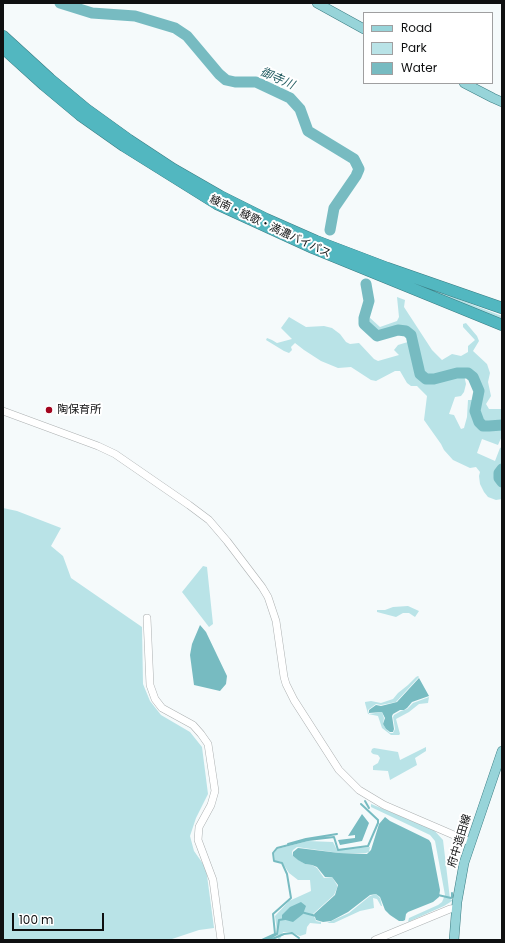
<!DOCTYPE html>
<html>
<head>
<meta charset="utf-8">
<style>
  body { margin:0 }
  #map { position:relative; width:505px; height:943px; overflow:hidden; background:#f5fafb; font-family:Poppins,sans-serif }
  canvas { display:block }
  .frame { position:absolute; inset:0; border:4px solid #0f1011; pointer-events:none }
  .legend { position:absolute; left:363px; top:12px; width:130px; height:72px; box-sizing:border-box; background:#fff; border:1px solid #9f9fa0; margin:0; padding:5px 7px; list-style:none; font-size:12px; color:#0f1011 }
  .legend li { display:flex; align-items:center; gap:8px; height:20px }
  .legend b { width:20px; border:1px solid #9f9fa0 }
  .scale { position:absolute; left:12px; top:913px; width:92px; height:18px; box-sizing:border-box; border:2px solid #0f1011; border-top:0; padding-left:5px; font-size:12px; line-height:14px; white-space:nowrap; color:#0f1011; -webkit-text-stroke:3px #fff; paint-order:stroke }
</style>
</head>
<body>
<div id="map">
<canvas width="505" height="943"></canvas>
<div class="frame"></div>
<ul class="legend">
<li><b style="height:5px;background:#97d4d9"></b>Road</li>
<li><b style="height:11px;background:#b9e3e7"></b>Park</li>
<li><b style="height:11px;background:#77bbc1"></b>Water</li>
</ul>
<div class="scale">100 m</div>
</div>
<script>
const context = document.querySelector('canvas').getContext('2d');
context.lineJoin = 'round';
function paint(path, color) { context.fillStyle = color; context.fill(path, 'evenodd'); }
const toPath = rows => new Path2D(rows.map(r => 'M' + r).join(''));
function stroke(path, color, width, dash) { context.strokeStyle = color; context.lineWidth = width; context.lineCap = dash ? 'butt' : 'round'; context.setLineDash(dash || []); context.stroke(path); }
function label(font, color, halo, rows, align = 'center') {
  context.font = font + ' Poppins,"Noto Sans JP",sans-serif'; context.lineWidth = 4; context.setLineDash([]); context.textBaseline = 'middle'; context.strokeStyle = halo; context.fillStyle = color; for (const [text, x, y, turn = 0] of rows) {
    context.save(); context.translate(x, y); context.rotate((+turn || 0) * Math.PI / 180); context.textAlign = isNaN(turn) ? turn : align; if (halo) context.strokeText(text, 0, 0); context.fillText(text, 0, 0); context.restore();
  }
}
paint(toPath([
  [386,271,502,316,502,320,483,313],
  [397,297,405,300,404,307,432,350,442,360,452,354,461,356,468,352,468,346,475,340,463,327,463,324,466,323,477,336,479,341,473,351,487,364,490,373,488,382,491,396,486,404,489,409,502,409,502,423,484,424,480,421,476,410,481,392,474,376,464,371,450,372,434,378,427,378,423,377,421,373,412,334,407,330,398,328,377,335,365,323,365,319,369,317,380,327,397,321,399,317],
  [289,317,306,327,324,326,332,328,340,334,346,342,350,344,359,343,374,359,378,361,399,355,394,350,398,345,411,341,419,374,422,379,427,381,434,381,451,375,462,373,464,375,466,384,464,392,461,396,455,397,449,414,454,415,461,429,464,428,467,417,468,400,476,400,474,406,473,411,478,423,483,427,489,428,502,427,502,436,498,445,482,439,477,453,495,461,500,448,502,447,502,467,498,472,498,478,502,483,502,499,496,500,488,497,484,492,480,484,479,476,480,472,476,467,470,468,453,460,444,450,441,444,424,420,427,396,417,386,411,386,407,383,400,371,395,371,376,381,371,380,351,367,338,368,321,361,304,350,295,343,291,347,292,350,289,353,284,351,266,340,267,338,272,340,277,343,292,339,281,328],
  [3,508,17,511,61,528,51,546,63,556,71,578,142,627,143,684,150,701,161,715,190,732,202,747,208,794,196,818,190,836,194,851,206,868,214,928,199,930,169,940,3,940],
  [203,566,207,567,213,624,209,627,182,592],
  [408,606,419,611,415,617,409,613,403,613,396,617,377,612,377,610,385,610,393,607],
  [418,676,419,677,396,702,381,705,376,704,368,710,369,714,382,712,384,718,383,724,386,729,390,733,393,733,395,729,393,717,394,715,401,711,407,709,413,703,429,697,428,703,419,704,409,712,396,719,400,734,399,735,391,735,382,728,378,716,368,714,365,703,365,702,371,701,381,703,393,699,398,693,408,685,416,677],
  [426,747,426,751,415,758,417,765,390,780,388,771,373,770,373,766,378,763,380,758,378,755,373,754,371,752,372,749,374,748,398,752,400,760],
  [371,804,433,829,443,840,450,899,452,900,452,901,444,906,408,922,409,918,438,905,442,902,445,895,435,841,430,835,371,807],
  [308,841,333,842,337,850,370,847,369,852,366,853,339,853,297,847,293,850,292,852,293,856,305,864,312,865,317,868,324,878,332,877,337,885,337,888,334,895,313,914,316,921,321,922,321,924,310,923,307,927,306,934,300,936,290,932,283,932,280,939,278,939,275,916,289,901,311,891,310,880,298,880,289,873,282,862,275,861,274,853,277,849],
  [376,894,380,898,382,906,381,906,377,899,373,898,374,908,360,911,334,923,327,923,349,913,370,896]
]), '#b9e3e7');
paint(toPath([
  [200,625,206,632,227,676,226,684,220,691,194,685,190,655,192,644],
  [419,678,429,696,412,702,407,708,404,710,400,710,393,714,392,716,394,729,393,732,390,732,386,729,383,724,385,718,382,712,369,713,369,710,376,705,381,706,397,702],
  [362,814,369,823,362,841,340,845,338,840,355,838,355,835,348,836],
  [385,817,390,821,429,840,431,843,440,890,439,897,433,902,408,912,406,914,405,920,403,921,399,921,390,915,385,910,380,897,376,894,370,895,348,912,331,921,323,922,316,920,314,914,335,895,338,885,332,877,325,877,317,867,312,865,305,864,298,860,293,856,293,852,298,848,339,853,367,854,371,850,379,824],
  [301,902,306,906,303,914,293,922,282,919,282,915,290,907]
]), '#77bbc1');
stroke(toPath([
  [365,801,369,808],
  [288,844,306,839,337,834],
  [438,895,451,898,452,897,452,893],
  [301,912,316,916],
  [262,940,275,934,273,914,291,898,287,874,282,863,274,861,273,853,277,848,308,840,334,837,338,850,368,846,378,823,378,820,361,804],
  [266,940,277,934,279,920,285,919],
  [270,940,284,934,292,933,299,938]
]), '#77bbc1', 2);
stroke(toPath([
  [60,3,92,13,135,16,175,28,187,36,219,74,226,80,235,82,256,82,290,98,300,109,308,131,354,159,359,169,356,176,334,208,330,230],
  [366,284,369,301,364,318,364,324,377,336,398,330,406,331,411,335,420,374,426,379,434,379,457,373,468,373,473,377,479,391,475,411,479,422,483,426,489,426,502,425],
  [502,469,499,473,499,478,502,482]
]), '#77bbc1', 11);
const minor = toPath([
  [3,411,98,446,115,454,189,505,209,520,227,541,262,587,268,597,276,621,284,677,286,684,294,700,339,770,359,790,384,805,470,842],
  [147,618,150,685,155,699,162,708,193,725,201,734,208,744,215,791,211,805,199,827,198,840,213,880,221,940],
  [375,940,450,909,457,908]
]);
const major = toPath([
  [317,3,364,29],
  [464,83,493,98,502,102],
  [454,940,457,902,464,863,502,751]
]);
const highway = toPath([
  [3,36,50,79,86,109,129,140,173,169,220,196,266,219,316,241,387,268,502,308],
  [3,48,44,85,80,115,124,146,217,204,313,248,502,325]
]);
stroke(minor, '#acb0b1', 8);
stroke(major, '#3b7d83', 10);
stroke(highway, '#3b7d83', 12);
stroke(minor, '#fff', 7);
stroke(major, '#97d4d9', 9);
stroke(highway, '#52b7c0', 11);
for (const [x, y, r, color] of [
  [49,410,4,"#a2041e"]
]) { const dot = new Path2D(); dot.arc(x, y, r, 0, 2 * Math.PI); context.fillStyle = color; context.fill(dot); stroke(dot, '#fff', 1.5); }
label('11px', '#0f1011', '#fff', [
  ["綾南・綾歌・満濃バイパス",270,227,25],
  ["府中造田線",460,841,-73]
]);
label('11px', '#0f1011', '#fff', [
  ["陶保育所",57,410]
], 'left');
label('italic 12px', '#265f64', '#fff', [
  ["御寺川",277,79,24]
]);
</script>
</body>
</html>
